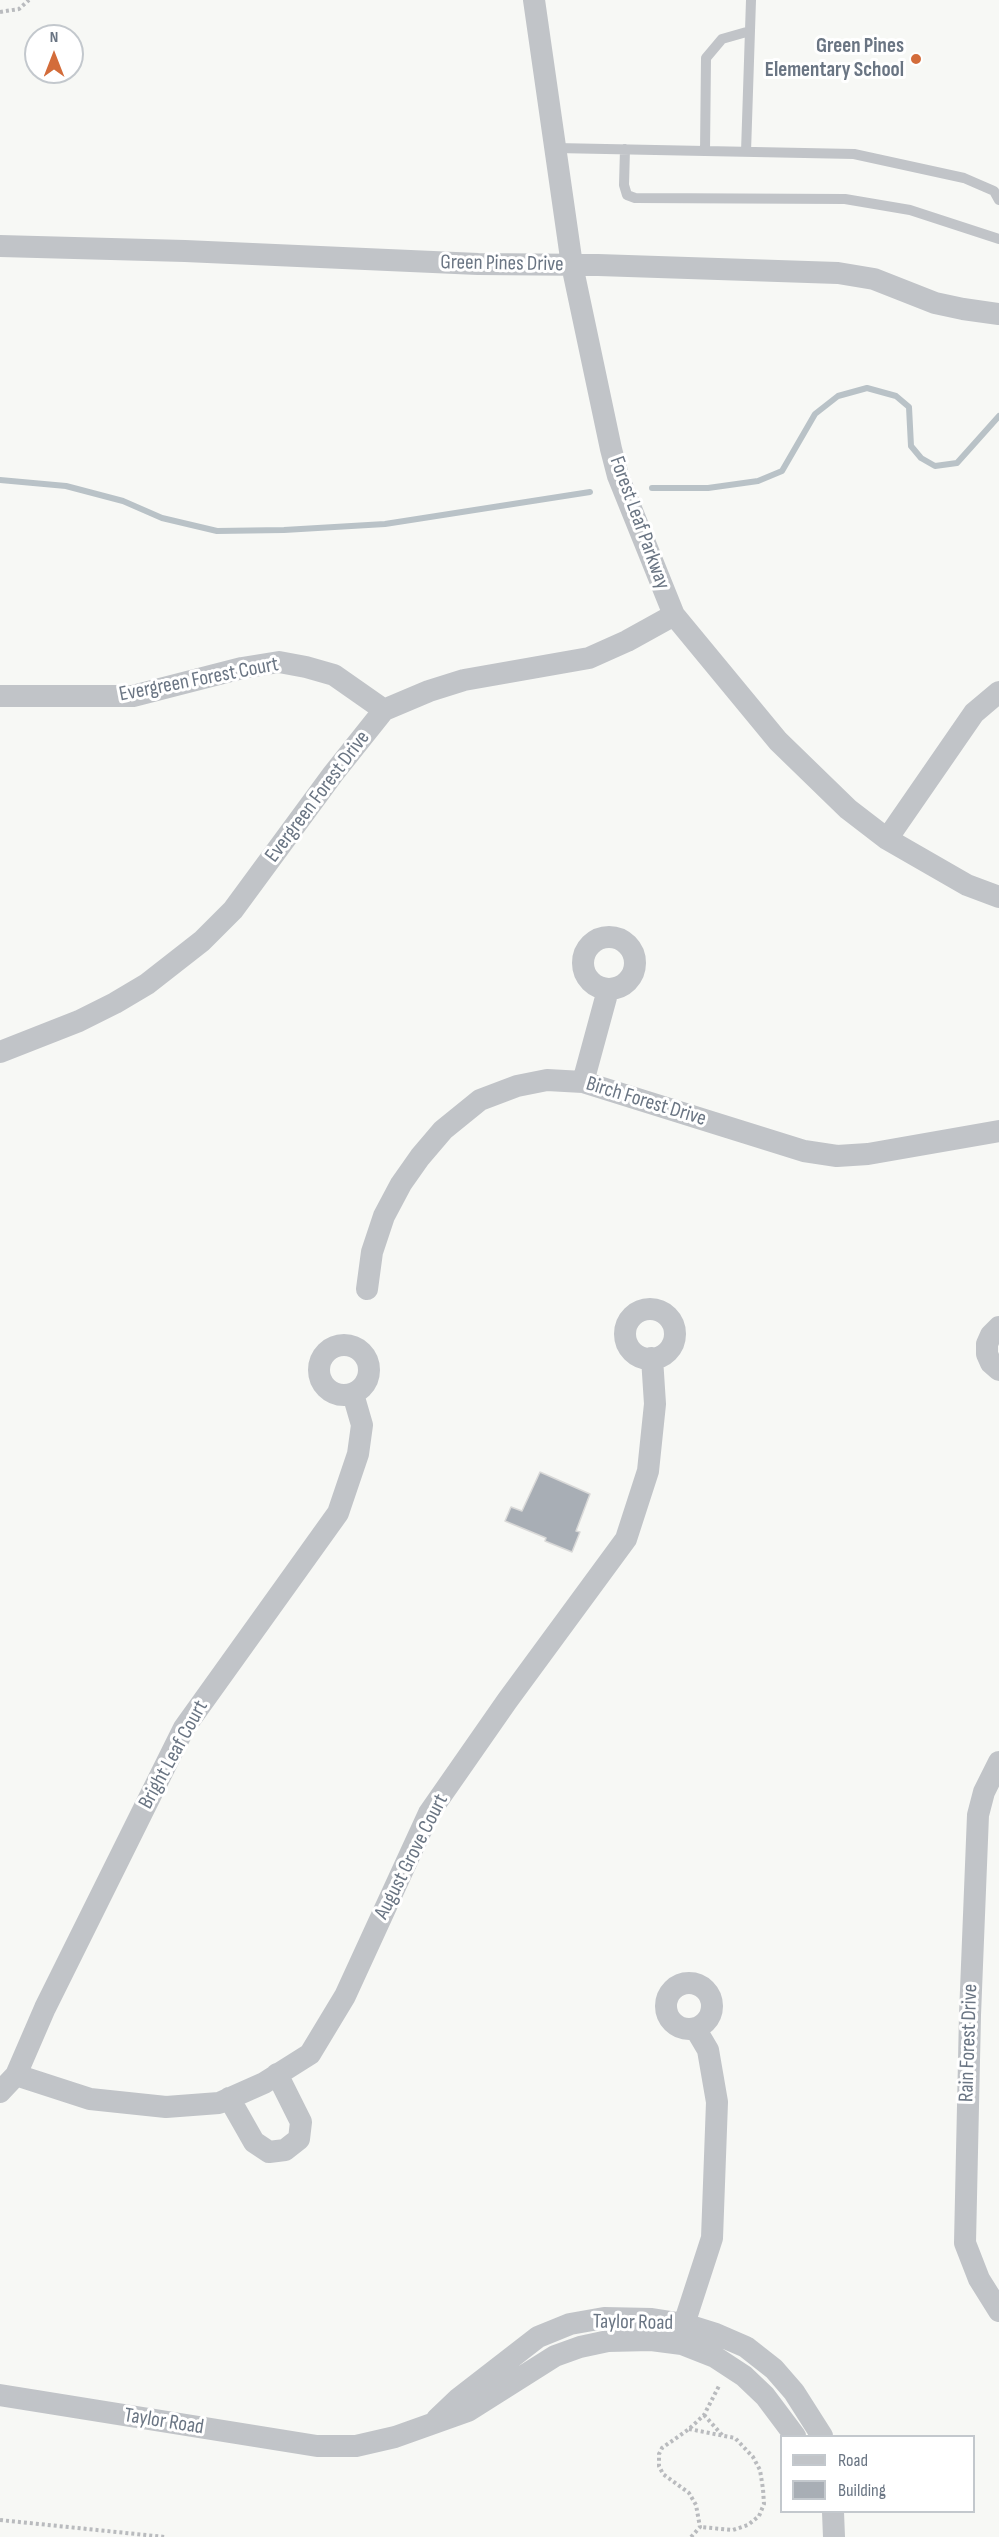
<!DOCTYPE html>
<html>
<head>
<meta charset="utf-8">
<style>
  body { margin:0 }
  #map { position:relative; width:999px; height:2537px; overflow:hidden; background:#f7f8f5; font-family:"Sofia Sans Condensed",sans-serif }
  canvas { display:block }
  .legend { position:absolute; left:780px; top:2435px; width:195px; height:78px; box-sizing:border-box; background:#fff; border:2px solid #c3c8cd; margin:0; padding:8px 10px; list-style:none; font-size:18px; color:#6a7583 }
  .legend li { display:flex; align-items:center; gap:12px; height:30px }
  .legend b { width:30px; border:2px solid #c3c8cd }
  .north { position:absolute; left:24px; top:24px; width:60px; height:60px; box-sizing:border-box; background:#fff; border:2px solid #c3c8cd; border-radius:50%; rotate:0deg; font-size:16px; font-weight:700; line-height:24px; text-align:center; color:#6a7583 }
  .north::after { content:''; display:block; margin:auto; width:21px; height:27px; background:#d36c3a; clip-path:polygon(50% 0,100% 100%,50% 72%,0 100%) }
</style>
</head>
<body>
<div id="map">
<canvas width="999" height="2537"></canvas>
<ul class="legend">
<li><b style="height:8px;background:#c1c4c8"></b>Road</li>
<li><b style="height:16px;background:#a8aeb5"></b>Building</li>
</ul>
<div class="north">N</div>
</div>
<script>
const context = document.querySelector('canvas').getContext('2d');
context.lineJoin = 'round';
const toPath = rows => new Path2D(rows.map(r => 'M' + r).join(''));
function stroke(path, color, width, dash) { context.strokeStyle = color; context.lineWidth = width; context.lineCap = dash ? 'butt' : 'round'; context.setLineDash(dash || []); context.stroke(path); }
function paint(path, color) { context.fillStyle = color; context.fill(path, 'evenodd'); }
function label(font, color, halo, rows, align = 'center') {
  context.font = font + ' "Sofia Sans Condensed",sans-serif'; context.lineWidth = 6; context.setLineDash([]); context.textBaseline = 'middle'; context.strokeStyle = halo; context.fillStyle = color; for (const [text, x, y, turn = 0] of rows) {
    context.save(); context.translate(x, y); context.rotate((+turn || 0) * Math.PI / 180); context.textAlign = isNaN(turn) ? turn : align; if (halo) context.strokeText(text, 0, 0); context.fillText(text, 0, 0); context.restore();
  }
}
stroke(toPath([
  [0,480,66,486,123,501,162,518,217,531,284,530,385,524,590,492],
  [652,488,708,488,758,481,782,471,815,414,838,396,867,388,896,396,909,407,911,446,921,458,935,466,957,463,999,416]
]), '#b9c2c7', 6);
const building = toPath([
  [540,1472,590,1494,576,1531,580,1532,572,1552,545,1541,546,1538,505,1521,511,1507,522,1511,540,1472]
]);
paint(building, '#a8aeb5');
stroke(building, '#d9d9d8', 1.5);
stroke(toPath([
  [0,12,19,9,29,0],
  [704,2415,724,2437],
  [689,2429,735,2438,753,2457,760,2470,763,2489,764,2504,759,2516,748,2525,733,2530,700,2527],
  [0,2520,165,2537],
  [691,2537,700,2527,696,2505,689,2493,663,2474,659,2466,659,2454,662,2448,689,2429,704,2415,720,2384]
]), '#b9bbbe', 4, [3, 3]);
stroke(toPath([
  [556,148,854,154,964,178,994,191,999,200],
  [625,149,624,185,627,195,635,198,845,199,910,210,999,239],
  [705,151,706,58,722,39,750,31],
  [746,152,751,0]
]), '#c1c4c8', 10);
stroke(toPath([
  [534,0,572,265,611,449,618,476,674,615,778,741,848,809,887,839,967,885,999,897],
  [0,246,185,251,478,264,598,265,838,273,874,279,935,303,963,309,999,314],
  [0,696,133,696,242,668,279,662,306,667,334,675,384,710],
  [887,839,974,713,999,692],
  '583 963a26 26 0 1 1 52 0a26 26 0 1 1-52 0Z',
  [0,1052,79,1021,115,1003,147,984,202,941,233,910,333,774,384,710,429,691,464,680,589,658,627,641,674,615],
  [583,1082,608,990],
  [367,1289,372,1252,384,1216,401,1184,420,1157,443,1130,480,1100,517,1086,547,1080,583,1082,804,1151,837,1156,868,1154,999,1131],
  '625 1334a25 25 0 1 1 50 0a25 25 0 1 1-50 0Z',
  [999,1327,991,1335,987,1344,987,1354,991,1363,999,1370],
  '319 1370a25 25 0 1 1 50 0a25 25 0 1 1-50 0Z',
  [999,1762,984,1792,978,1815,970,2015,965,2243,979,2279,999,2311],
  '666 2006a23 23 0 1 1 46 0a23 23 0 1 1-46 0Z',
  [16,2075,90,2099,166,2107,219,2103,264,2083,310,2054,345,1996,429,1813,507,1701,626,1539,648,1471,655,1404,652,1358],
  [0,2092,16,2075,45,2008,184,1728,338,1513,358,1454,362,1425,353,1394],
  [229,2098,254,2142,269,2152,285,2150,299,2139,301,2122,277,2074],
  [682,2340,684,2324,712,2238,717,2102,708,2050,695,2028],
  [0,2395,317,2446,356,2446,395,2437,468,2411,555,2356,580,2347,608,2341,651,2340,682,2344,715,2357,744,2376,765,2396,795,2436],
  [437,2419,458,2399,538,2337,570,2324,604,2318,652,2319,684,2324,716,2334,746,2347,774,2369,794,2392,822,2436],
  [833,2512,834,2537]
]), '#c1c4c8', 22);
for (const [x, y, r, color] of [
  [916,59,6,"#d36c3a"]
]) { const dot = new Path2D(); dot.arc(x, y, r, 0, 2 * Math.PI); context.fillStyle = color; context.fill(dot); stroke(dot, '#fff', 2); }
label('bold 21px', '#6a7583', '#fff', [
  ["Green Pines",904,47],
  ["Elementary School",904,71]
], 'right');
label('21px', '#6a7583', '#fff', [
  ["Green Pines Drive",502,264,1],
  ["Forest Leaf Parkway",639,523,70],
  ["Evergreen Forest Court",199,680,-11],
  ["Evergreen Forest Drive",318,797,-53],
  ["Birch Forest Drive",646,1102,17],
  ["Bright Leaf Court",174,1755,-61],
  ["August Grove Court",412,1857,-63],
  ["Rain Forest Drive",969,2043,-88],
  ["Taylor Road",633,2323,1],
  ["Taylor Road",164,2422,9]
]);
</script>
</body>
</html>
